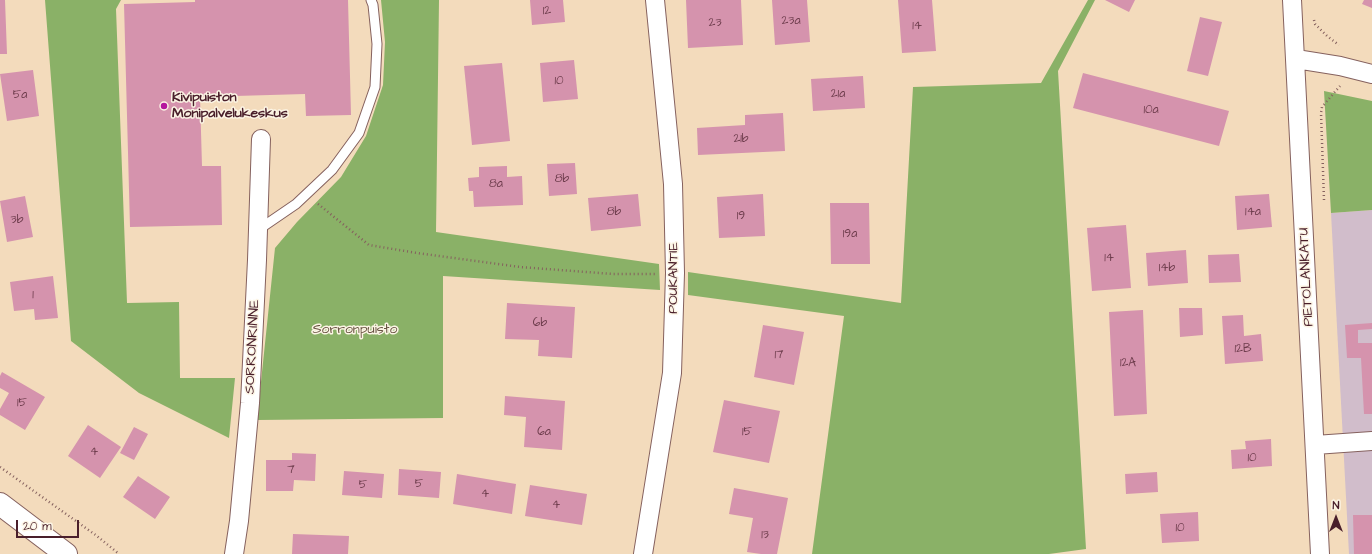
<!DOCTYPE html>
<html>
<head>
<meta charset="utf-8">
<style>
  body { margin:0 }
  #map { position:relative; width:1372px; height:554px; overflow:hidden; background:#f3dbbc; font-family:"Architects Daughter",sans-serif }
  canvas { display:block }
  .north { position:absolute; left:1316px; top:498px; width:40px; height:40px; -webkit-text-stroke:3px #fcf5e5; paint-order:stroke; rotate:0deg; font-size:11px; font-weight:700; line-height:16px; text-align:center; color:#4a1f2b }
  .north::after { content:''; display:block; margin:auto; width:14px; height:18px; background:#4a1f2b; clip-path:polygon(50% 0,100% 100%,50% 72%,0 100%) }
  .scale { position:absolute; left:16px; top:520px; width:63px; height:18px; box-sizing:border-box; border:2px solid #4a1f2b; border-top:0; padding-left:5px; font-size:12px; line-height:14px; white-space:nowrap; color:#4a1f2b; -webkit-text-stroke:3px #fcf5e5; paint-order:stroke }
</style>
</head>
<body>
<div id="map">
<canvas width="1372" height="554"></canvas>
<div class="north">N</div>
<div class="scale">20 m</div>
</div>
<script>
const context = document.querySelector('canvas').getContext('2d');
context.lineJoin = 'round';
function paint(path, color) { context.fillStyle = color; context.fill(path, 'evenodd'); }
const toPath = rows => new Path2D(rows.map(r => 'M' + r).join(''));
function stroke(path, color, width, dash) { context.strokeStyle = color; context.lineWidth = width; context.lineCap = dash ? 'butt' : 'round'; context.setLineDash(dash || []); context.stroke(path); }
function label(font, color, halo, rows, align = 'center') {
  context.font = font + ' "Architects Daughter",sans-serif'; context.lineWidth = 3; context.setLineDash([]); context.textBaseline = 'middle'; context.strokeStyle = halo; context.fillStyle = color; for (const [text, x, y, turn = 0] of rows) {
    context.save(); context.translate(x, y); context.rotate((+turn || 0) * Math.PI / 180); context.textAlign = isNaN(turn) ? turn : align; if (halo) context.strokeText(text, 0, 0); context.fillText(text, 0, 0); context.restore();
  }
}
paint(toPath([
  [1372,210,1372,554,1349,554,1331,213]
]), '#d1bdcb');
paint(toPath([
  [45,0,121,0,116,9,127,303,179,302,180,378,235,378,229,438,139,393,71,341],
  [381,0,439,0,436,232,659,264,660,290,443,276,443,418,257,420,275,248,297,222,341,177,366,136,383,85,385,42],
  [1088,0,1095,0,1058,71,1086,549,1049,554,812,554,844,316,688,295,688,272,901,303,913,87,1041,83],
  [1324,91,1372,101,1372,210,1331,213]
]), '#8ab167');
paint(toPath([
  [0,0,5,0,7,54,0,54],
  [195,0,348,0,351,115,306,116,305,94,200,97,202,166,221,166,222,225,130,227,124,4,195,2],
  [530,0,563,0,565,22,532,25],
  [686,0,741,0,743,45,688,48],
  [772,0,807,0,810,42,775,45],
  [898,0,932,0,936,51,902,53],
  [1105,0,1135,0,1129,12],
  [1364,0,1372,0,1372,8,1362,4],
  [1200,17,1222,22,1208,76,1187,71],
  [574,60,578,99,543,102,540,63],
  [502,63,510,141,472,145,464,66],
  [33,70,39,116,7,121,0,74],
  [1083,73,1229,111,1219,146,1073,108],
  [863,76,865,108,813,111,811,79],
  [783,113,785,151,698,155,697,128,745,125,745,115],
  [575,163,577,194,549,196,547,164],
  [507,166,507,177,522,176,523,205,474,207,473,191,469,191,468,178,479,177,479,167],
  [638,194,641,226,591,231,588,198],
  [763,194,765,236,719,238,717,197],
  [1269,194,1272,227,1237,230,1235,196],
  [25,196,33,237,7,242,0,201],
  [830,203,869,203,870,264,831,264],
  [1126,225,1131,288,1092,291,1087,228],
  [1186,250,1188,283,1148,286,1146,253],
  [1239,254,1241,282,1209,283,1208,255],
  [53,276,58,318,35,320,34,309,14,311,10,282],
  [507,303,575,307,572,358,538,356,539,340,505,339],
  [1179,308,1202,308,1203,335,1180,337],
  [1143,310,1147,414,1114,416,1109,312],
  [1243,315,1244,336,1261,334,1263,361,1225,364,1222,316],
  [1372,323,1372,329,1358,330,1358,343,1372,343,1372,414,1364,414,1361,358,1347,358,1345,325],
  [763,325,804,332,794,385,754,377],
  [2,372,45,397,25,430,0,415,0,409,9,393,0,388,0,376],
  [505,396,565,401,562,450,524,447,526,417,504,415],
  [724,400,780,411,769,463,713,452],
  [88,425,121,447,100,478,68,456],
  [134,427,148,434,134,460,120,453],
  [1271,439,1272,466,1232,469,1231,450,1246,449,1245,441],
  [292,453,316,454,315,481,294,480,293,491,266,491,266,460,292,460],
  [399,469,441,472,439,498,398,495],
  [344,471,384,474,382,498,342,495],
  [1157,472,1158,492,1126,494,1125,474],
  [457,474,516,484,512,514,453,504],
  [138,476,170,497,155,519,123,497],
  [530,485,587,494,582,525,525,516],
  [734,488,788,498,777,554,761,554,747,552,753,518,729,514],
  [1198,512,1199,541,1162,543,1160,514],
  [1353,515,1372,515,1372,554,1354,554],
  [293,534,349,536,348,554,292,554]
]), '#d593ad');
const service = toPath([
  [258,230,296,204,332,170,359,133,375,87,377,44,373,5,371,0]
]);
const minor = toPath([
  [1292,0,1320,554],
  [1296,59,1340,66,1372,74],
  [1315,445,1372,441],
  [234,554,239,521,250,403,257,260,261,139],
  [643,554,672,373,675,273,673,184,655,0]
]);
const tertiary = toPath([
  [0,504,66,554]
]);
stroke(service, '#85615e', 11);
stroke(minor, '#85615e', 20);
stroke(tertiary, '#85615e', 24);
stroke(toPath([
  [1314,20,1315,24,1327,36,1339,45],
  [1324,200,1321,113,1322,107,1340,86],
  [318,204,369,245,417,253,520,267,613,274,657,274],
  [0,467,97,536,119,554]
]), '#85615e', 2.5, [1, 3]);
stroke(service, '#fff', 9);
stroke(minor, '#fff', 18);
stroke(tertiary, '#fff', 22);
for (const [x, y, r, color] of [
  [164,106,4,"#b5179e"]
]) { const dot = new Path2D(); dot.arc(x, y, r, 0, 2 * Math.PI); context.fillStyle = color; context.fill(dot); stroke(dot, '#fcf5e5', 1.5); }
label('12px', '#6d3c4c', null, [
  ["12",547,11],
  ["23a",791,21],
  ["23",715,23],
  ["14",917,26],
  ["10",559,81],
  ["21a",838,94],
  ["5a",20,95],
  ["10a",1151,110],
  ["21b",741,139],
  ["8b",562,179],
  ["8a",496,184],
  ["8b",614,212],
  ["14a",1253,212],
  ["19",741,216],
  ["3b",17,220],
  ["19a",850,234],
  ["14",1109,258],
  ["14b",1167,268],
  ["1",33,295],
  ["6b",540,323],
  ["12B",1243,349],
  ["17",779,355],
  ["12A",1128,363],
  ["15",22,403],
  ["6a",544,432],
  ["15",747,432],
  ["4",94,452],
  ["10",1252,458],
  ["7",291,470],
  ["5",419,484],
  ["5",363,485],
  ["4",485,494],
  ["4",556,505],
  ["10",1180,528],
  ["13",765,535]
]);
label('bold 14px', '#4a1f2b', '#fcf5e5', [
  ["Kivipuiston",172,98],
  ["Monipalvelukeskus",172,114]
], 'left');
label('14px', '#4a1f2b', '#fcf5e5', [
  ["PIETOLANKATU",1307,277,-93],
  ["POUKANTIE",674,278,-90],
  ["SORRONRINNE",253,347,-87]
]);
label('14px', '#685442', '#fcf5e5', [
  ["Sorronpuisto",355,330]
]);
</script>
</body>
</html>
